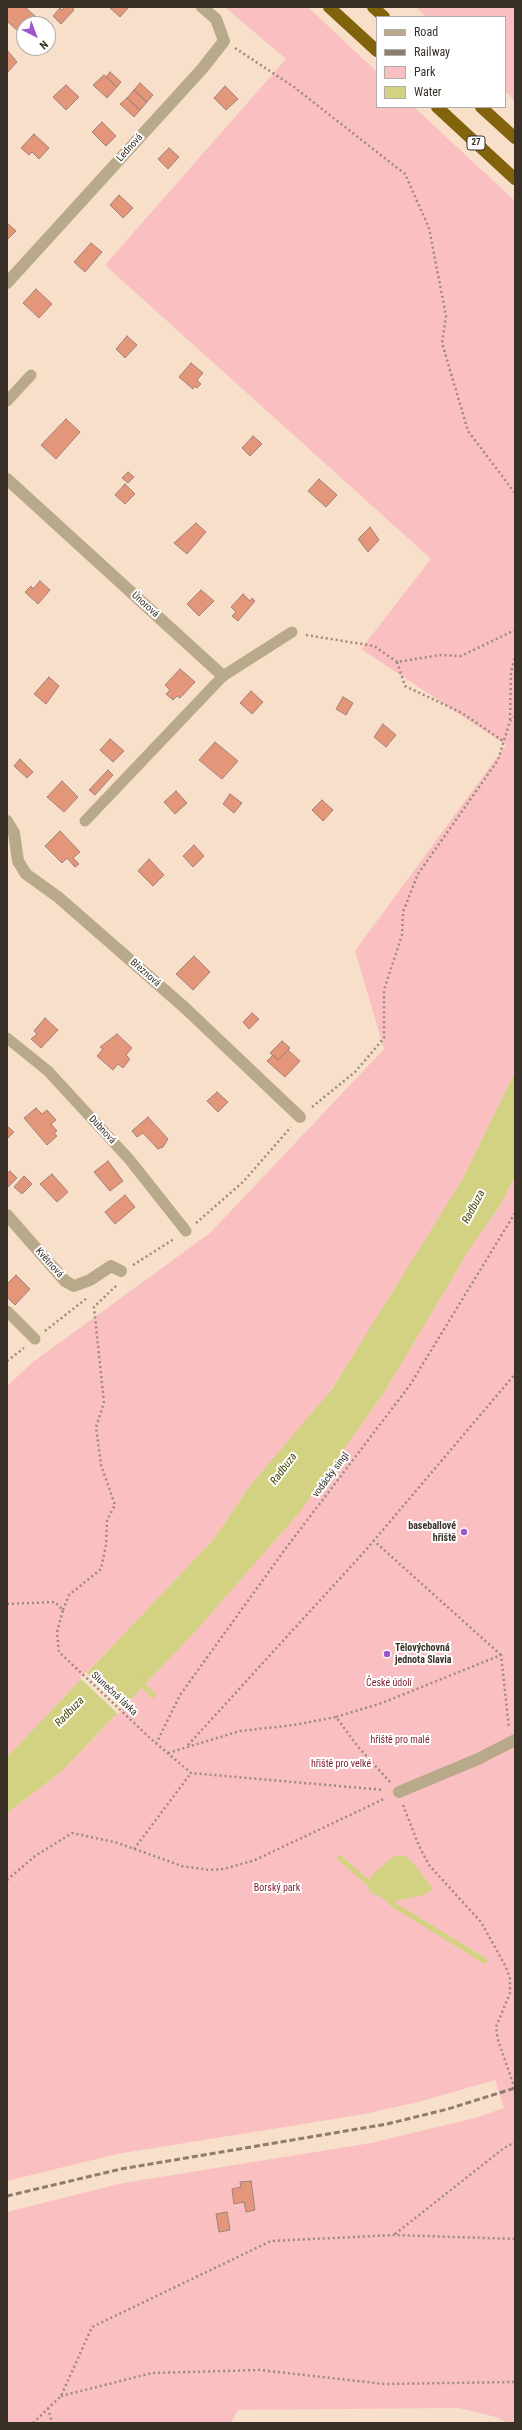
<!DOCTYPE html>
<html>
<head>
<meta charset="utf-8">
<style>
  body { margin:0 }
  #map { position:relative; width:522px; height:2430px; overflow:hidden; background:#f8dfca; font-family:"Roboto Condensed",sans-serif }
  canvas { display:block }
  .frame { position:absolute; inset:0; border:8px solid #393027; pointer-events:none }
  .legend { position:absolute; left:376px; top:16px; width:130px; height:92px; box-sizing:border-box; background:#fff; border:1px solid #b0aca9; margin:0; padding:5px 7px; list-style:none; font-size:12px; color:#393027 }
  .legend li { display:flex; align-items:center; gap:8px; height:20px }
  .legend b { width:20px; border:1px solid #b0aca9 }
  .north { position:absolute; left:16px; top:16px; width:40px; height:40px; box-sizing:border-box; background:#fff; border:1px solid #b0aca9; border-radius:50%; rotate:138deg; font-size:11px; font-weight:700; line-height:16px; text-align:center; color:#393027 }
  .north::after { content:''; display:block; margin:auto; width:14px; height:18px; background:#9c57cc; clip-path:polygon(50% 0,100% 100%,50% 72%,0 100%) }
</style>
</head>
<body>
<div id="map">
<canvas width="522" height="2430"></canvas>
<div class="frame"></div>
<ul class="legend">
<li><b style="height:5px;background:#b7a98a"></b>Road</li>
<li><b style="height:5px;background:#8d7d6f"></b>Railway</li>
<li><b style="height:11px;background:#fac0c1"></b>Park</li>
<li><b style="height:11px;background:#d2d282"></b>Water</li>
</ul>
<div class="north">N</div>
</div>
<script>
const context = document.querySelector('canvas').getContext('2d');
context.lineJoin = 'round';
function paint(path, color) { context.fillStyle = color; context.fill(path, 'evenodd'); }
const toPath = rows => new Path2D(rows.map(r => 'M' + r).join(''));
function stroke(path, color, width, dash) { context.strokeStyle = color; context.lineWidth = width; context.lineCap = dash ? 'butt' : 'round'; context.setLineDash(dash || []); context.stroke(path); }
function label(font, color, halo, rows, align = 'center') {
  context.font = font + ' "Roboto Condensed",sans-serif'; context.lineWidth = 4; context.setLineDash([]); context.textBaseline = 'middle'; context.strokeStyle = halo; context.fillStyle = color; for (const [text, x, y, turn = 0] of rows) {
    context.save(); context.translate(x, y); context.rotate((+turn || 0) * Math.PI / 180); context.textAlign = isNaN(turn) ? turn : align; if (halo) context.strokeText(text, 0, 0); context.fillText(text, 0, 0); context.restore();
  }
}
paint(toPath([
  [225,7,308,7,377,72,377,107,414,107,515,201,515,1072,462,1180,409,1268,327,1396,248,1488,213,1540,7,1757,7,1386,33,1362,210,1233,384,1049,355,951,506,745,361,649,431,559,105,265,286,59],
  [416,7,515,7,515,101,505,91,505,17,426,17],
  [515,1176,515,2423,507,2423,496,2417,459,2408,238,2410,231,2423,7,2423,7,2212,123,2183,371,2143,478,2117,504,2108,495,2080,422,2101,365,2114,117,2154,7,2181,7,1813,62,1771,186,1641,299,1513,380,1398,469,1250,501,1204]
]), '#fac0c1');
paint(toPath([
  [515,1072,515,1176,501,1204,469,1250,385,1391,299,1513,192,1635,62,1771,7,1813,7,1757,213,1540,248,1488,332,1389,462,1180],
  [405,1855,418,1869,433,1889,423,1895,391,1902,370,1892,368,1881,371,1876,392,1857]
]), '#d2d282');
paint(toPath([
  [86,1672,124,1708,118,1714,80,1678]
]), '#f8dfca');
stroke(toPath([
  [137,1680,153,1695],
  [340,1858,373,1887],
  [386,1898,394,1905,485,1961]
]), '#d2d282', 5.5);
const building = toPath([
  [7,7,25,7,35,16,27,24,24,24,19,32,7,21,7,7],
  [65,7,72,7,74,10,61,24,53,16,60,8,62,10,65,7],
  [109,7,129,7,120,17,109,7],
  [7,50,17,62,7,73,7,50],
  [110,72,121,82,117,87,106,77,110,72],
  [104,75,117,87,107,98,93,85,104,75],
  [140,83,153,95,147,102,134,90,140,83],
  [66,85,79,97,66,110,53,97,66,85],
  [225,86,238,99,226,110,214,98,225,86],
  [134,90,147,102,140,110,127,98,134,90],
  [127,98,140,110,134,117,120,104,127,98],
  [102,122,116,136,106,146,92,132,102,122],
  [34,134,49,148,39,159,32,152,29,155,21,148,34,134],
  [169,148,179,157,168,169,158,159,169,148],
  [119,195,133,208,123,218,110,205,119,195],
  [7,223,16,231,7,240,7,223],
  [91,243,102,252,85,272,74,262,91,243],
  [36,289,52,304,39,318,23,303,36,289],
  [127,336,137,345,125,358,116,349,127,336],
  [191,363,203,373,197,380,201,384,197,388,195,386,193,389,179,377,191,363],
  [66,419,80,432,56,459,41,445,66,419],
  [253,436,262,444,250,456,242,448,253,436],
  [128,472,134,477,128,483,122,478,128,472],
  [319,479,337,495,326,507,308,491,319,479],
  [125,484,135,494,125,504,115,495,125,484],
  [196,523,206,532,187,554,174,543,196,523],
  [370,527,379,540,368,552,358,539,370,527],
  [40,581,50,590,38,604,25,592,31,586,33,589,40,581],
  [201,590,214,601,199,616,187,604,201,590],
  [243,594,250,601,252,598,255,601,238,621,232,616,236,612,231,607,243,594],
  [180,669,195,682,180,698,177,696,173,700,166,694,170,690,165,685,180,669],
  [49,677,59,686,46,704,34,694,49,677],
  [251,691,263,702,252,714,240,703,251,691],
  [343,697,353,703,346,715,336,709,343,697],
  [383,724,396,735,386,747,374,737,383,724],
  [110,739,124,751,113,762,100,750,110,739],
  [215,742,238,761,222,779,199,760,215,742],
  [20,759,33,772,27,778,14,766,20,759],
  [108,770,113,775,95,795,89,790,108,770],
  [62,781,78,797,64,812,47,797,62,781],
  [176,791,187,803,175,814,164,802,176,791],
  [230,794,242,803,234,813,223,804,230,794],
  [322,800,333,810,323,821,312,810,322,800],
  [60,831,80,852,73,858,79,864,75,867,67,858,62,863,45,846,60,831],
  [194,845,204,856,193,867,183,856,194,845],
  [149,859,164,875,153,886,138,871,149,859],
  [194,956,210,972,193,990,176,974,194,956],
  [252,1013,259,1019,249,1029,243,1022,252,1013],
  [45,1018,58,1030,41,1048,31,1039,37,1034,34,1031,45,1018],
  [117,1034,132,1048,126,1055,130,1059,123,1068,118,1064,113,1070,97,1056,103,1049,100,1047,117,1034],
  [282,1041,290,1048,278,1060,270,1053,282,1041],
  [288,1050,300,1061,285,1077,267,1061,273,1055,278,1060,288,1050],
  [217,1092,228,1102,218,1112,207,1101,217,1092],
  [36,1108,42,1114,47,1110,56,1120,51,1124,57,1131,54,1133,57,1136,47,1145,24,1118,36,1108],
  [148,1117,168,1139,163,1147,158,1149,143,1133,137,1137,132,1131,148,1117],
  [7,1126,14,1132,7,1139,7,1126],
  [108,1161,123,1181,110,1191,94,1172,108,1161],
  [10,1171,17,1178,7,1188,7,1174,10,1171],
  [52,1174,68,1192,57,1202,40,1184,52,1174],
  [24,1176,32,1184,22,1194,14,1187,24,1176],
  [125,1195,135,1207,115,1224,105,1212,125,1195],
  [16,1275,30,1289,15,1305,7,1297,7,1284,16,1275],
  [251,2181,255,2210,246,2212,244,2202,234,2204,232,2189,241,2187,240,2182,251,2181],
  [227,2212,230,2230,219,2232,216,2214,227,2212]
]);
paint(building, '#e4967a');
stroke(building, '#9f8278', 1);
stroke(toPath([
  [235,48,294,87,405,174,429,228,446,316,442,343,468,431,515,493],
  [306,635,374,646,397,662,440,655,461,656,515,630],
  [397,662,405,686,462,713,503,741],
  [510,720,511,672,515,657],
  [312,1107,355,1072,384,1038,384,990,402,935,403,912,418,874,498,760,510,721,515,716],
  [196,1223,243,1182,291,1127],
  [133,1265,174,1239],
  [45,1331,87,1298],
  [7,1361,24,1348],
  [373,1540,501,1655],
  [7,1604,55,1602,63,1610,57,1632,59,1652,150,1738,191,1773,384,1790],
  [63,1610,69,1595,101,1569,106,1545,107,1520,115,1505,101,1465,96,1427,104,1403,94,1307,117,1285],
  [156,1744,180,1695,286,1548,410,1385,515,1213],
  [188,1745,365,1551,515,1374],
  [168,1753,240,1731,294,1725,336,1717],
  [390,1782,359,1748,336,1717,382,1703,501,1655,509,1728],
  [403,1805,419,1846,429,1865,481,1922,506,1967,510,1979,510,1993,496,2027,498,2040,515,2089],
  [134,1849,191,1773],
  [7,1880,35,1856,72,1833,118,1843,182,1866,209,1870,224,1869,255,1860,386,1798],
  [395,2234,504,2148,515,2142],
  [61,2396,152,2373,260,2370,384,2384,515,2382],
  [48,2408,52,2423],
  [33,2423,61,2396,92,2327,271,2241,394,2235,515,2239]
]), '#9c8a7b', 2.5, [2, 3]);
stroke(toPath([
  [7,401,31,375],
  [85,821,223,676,292,632],
  [7,1038,48,1071,129,1159,186,1231],
  [7,1311,35,1339]
]), '#b7a98a', 11);
stroke(toPath([
  [7,283,202,69,224,41,216,19,202,7],
  [7,479,223,676],
  [7,821,14,833,18,861,26,874,58,897,184,1007,300,1117],
  [7,1215,65,1281,74,1286,90,1280,111,1266,121,1271],
  [399,1792,478,1759,515,1740]
]), '#b7a98a', 12);
stroke(toPath([
  [329,7,377,51],
  [373,7,384,17],
  [437,107,515,179],
  [481,107,515,138]
]), '#82630b', 12);
stroke(toPath([
  [7,2196,121,2169,387,2124,448,2109,515,2088]
]), '#8d7d6f', 3, [6, 3]);
for (const [x, y, r, color] of [
  [464,1532,4,"#9c57cc"],
  [387,1654,4,"#9c57cc"]
]) { const dot = new Path2D(); dot.arc(x, y, r, 0, 2 * Math.PI); context.fillStyle = color; context.fill(dot); stroke(dot, '#fff', 1.5); }
for (const [x, y, w] of [
  [476,143,18]
]) { const box = new Path2D(); box.roundRect(x - w / 2, y - 7, w, 14, 3); context.fillStyle = '#fff'; context.fill(box); stroke(box, '#393027', 1); }
label('bold 9px', '#393027', null, [
  ["27",476,143]
]);
label('10px', '#393027', '#fff', [
  ["Lednová",130,148,-48],
  ["Únorová",145,605,42],
  ["Březnová",145,973,41],
  ["Dubnová",102,1130,47],
  ["Květnová",49,1263,48],
  ["vodácký singl",331,1475,-53],
  ["Slunečná lávka",114,1694,43]
]);
label('bold 10px', '#393027', '#fff', [
  ["baseballové",456,1526],
  ["hřiště",456,1538],
  ["Tělovýchovná",395,1648,"left"],
  ["jednota Slavia",395,1660,"left"]
], 'right');
label('10px', '#7e1c2b', '#fff', [
  ["České údolí",389,1683],
  ["hřiště pro malé",400,1740],
  ["hřiště pro velké",341,1764],
  ["Borský park",277,1888]
]);
label('italic 11px', '#444301', '#fff', [
  ["Radbuza",474,1207,-62],
  ["Radbuza",284,1469,-53],
  ["Radbuza",70,1712,-46]
]);
</script>
</body>
</html>
